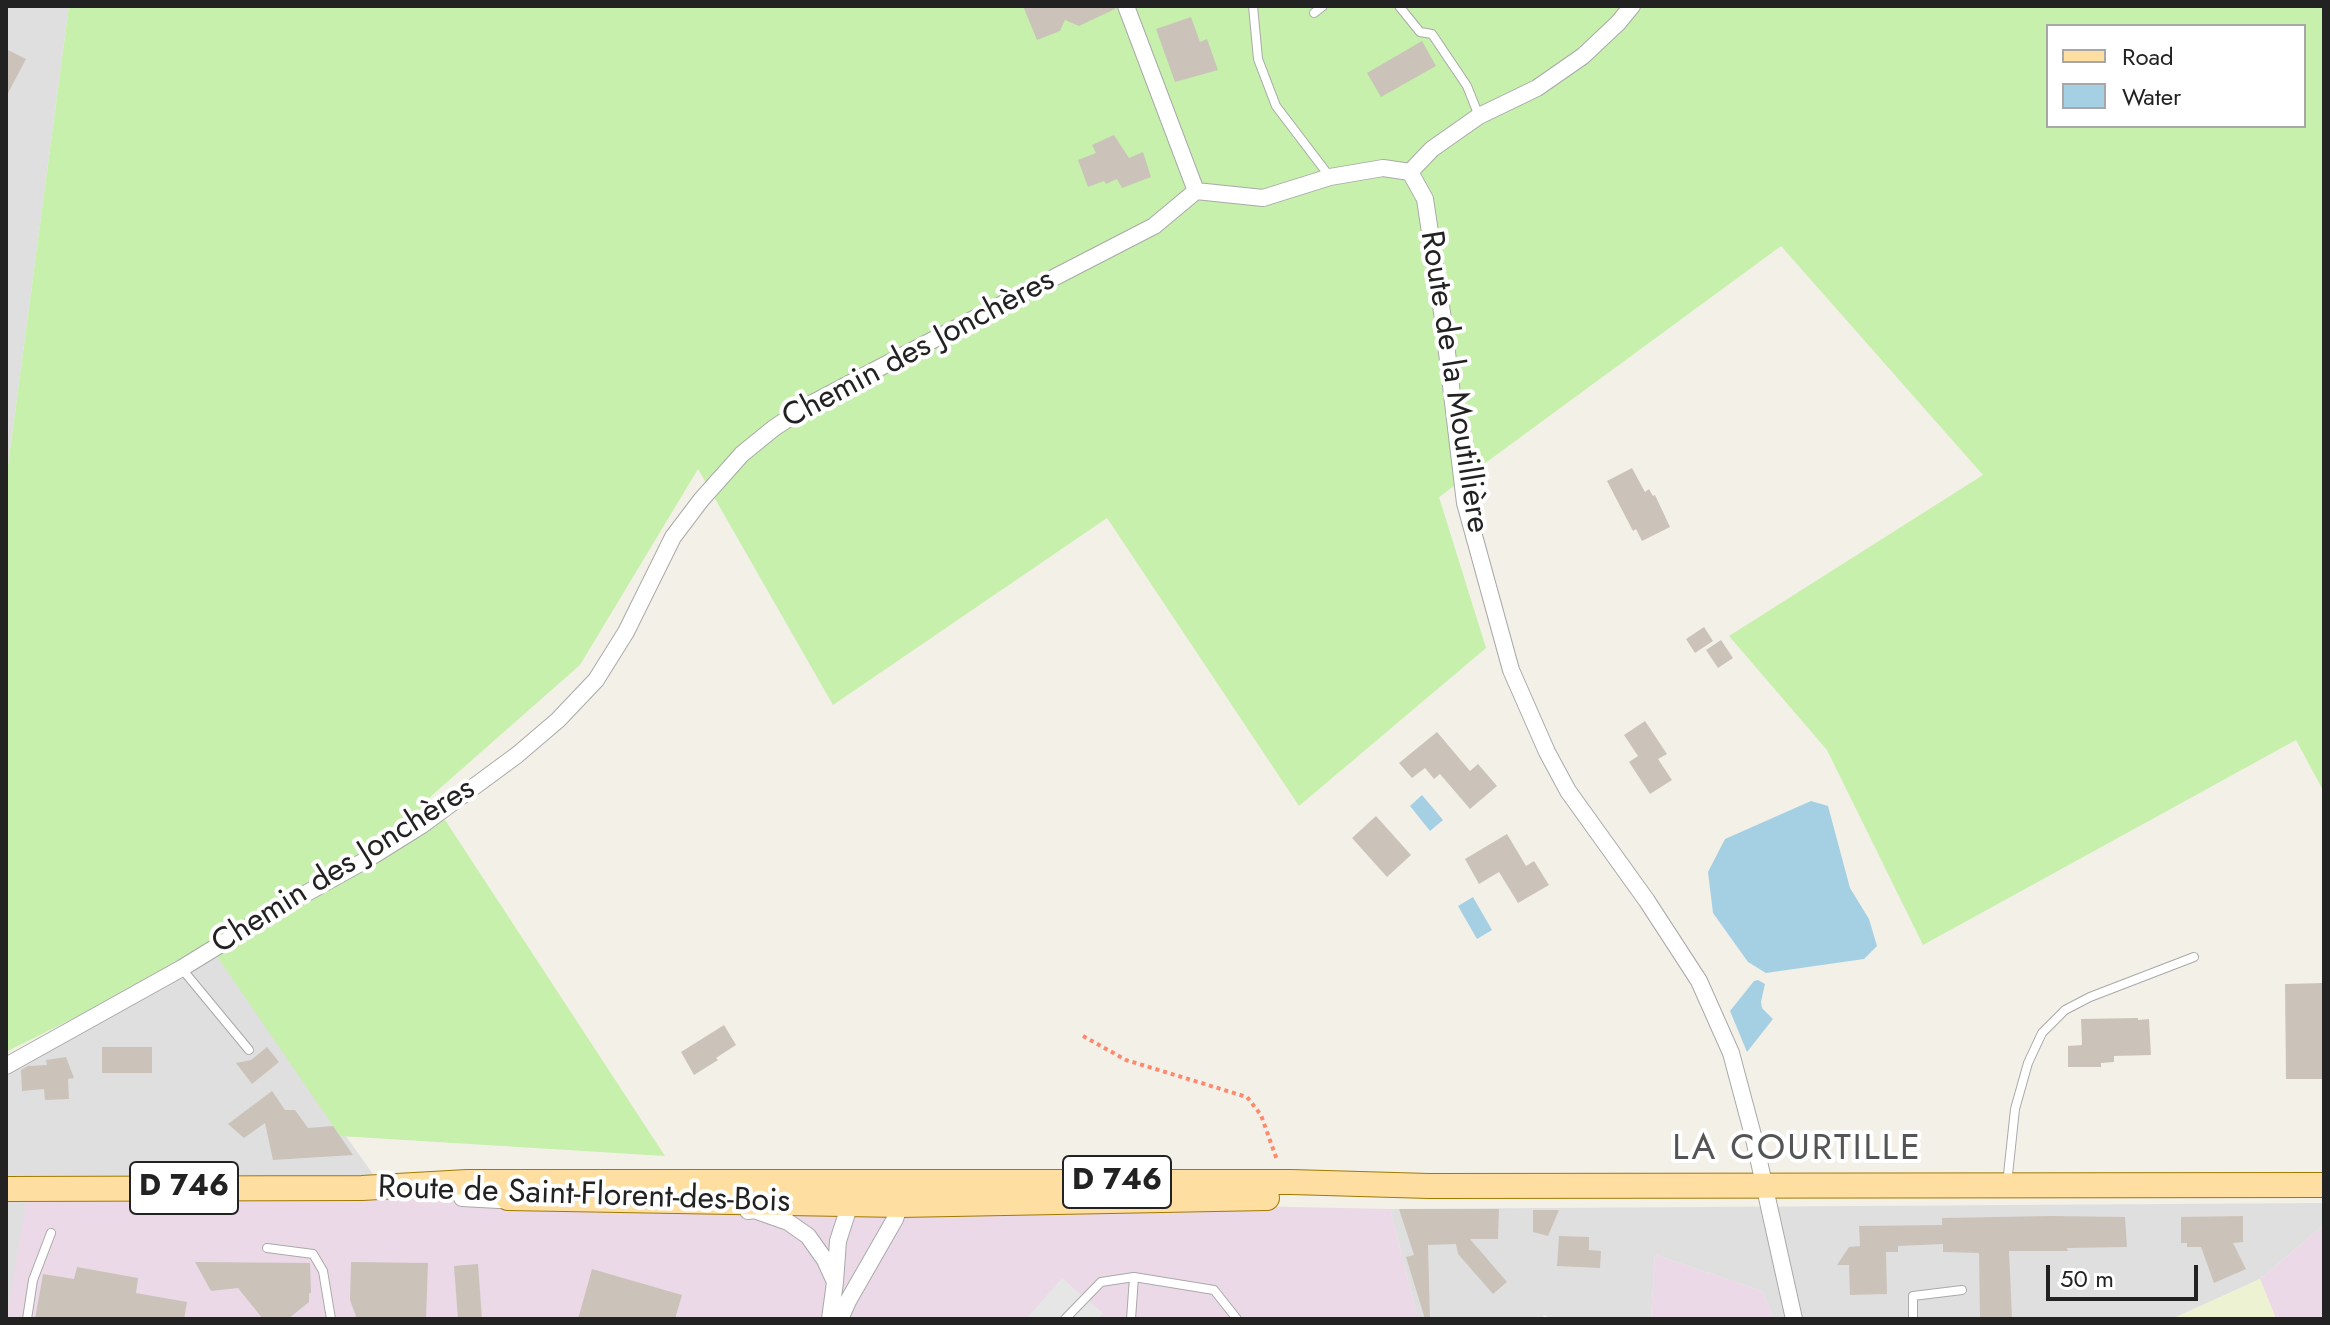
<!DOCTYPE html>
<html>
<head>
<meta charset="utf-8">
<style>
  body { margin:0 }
  #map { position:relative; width:2330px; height:1325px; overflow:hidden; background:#f3f0e8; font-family:Jost,sans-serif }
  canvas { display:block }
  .frame { position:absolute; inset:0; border:8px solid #222; pointer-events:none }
  .legend { position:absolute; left:2046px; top:24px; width:260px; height:104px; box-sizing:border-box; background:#fff; border:2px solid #a7a7a7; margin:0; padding:10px 14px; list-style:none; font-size:24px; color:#222 }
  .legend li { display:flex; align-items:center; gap:16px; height:40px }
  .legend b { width:40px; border:2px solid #a7a7a7 }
  .scale { position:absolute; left:2046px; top:1265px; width:152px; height:36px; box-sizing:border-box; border:4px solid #222; border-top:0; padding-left:10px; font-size:24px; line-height:28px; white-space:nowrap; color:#222; -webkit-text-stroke:6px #fff; paint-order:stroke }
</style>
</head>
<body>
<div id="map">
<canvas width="2330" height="1325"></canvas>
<div class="frame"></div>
<ul class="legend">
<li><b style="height:10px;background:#ffdfa1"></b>Road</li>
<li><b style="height:22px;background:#a5d0e3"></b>Water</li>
</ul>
<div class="scale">50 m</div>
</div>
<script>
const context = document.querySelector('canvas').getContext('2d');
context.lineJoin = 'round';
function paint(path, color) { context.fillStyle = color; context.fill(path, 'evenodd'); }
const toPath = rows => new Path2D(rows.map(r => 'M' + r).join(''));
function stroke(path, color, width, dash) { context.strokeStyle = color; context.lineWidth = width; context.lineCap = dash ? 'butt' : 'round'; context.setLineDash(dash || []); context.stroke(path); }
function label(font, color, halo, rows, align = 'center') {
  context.font = font + ' Jost,sans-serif'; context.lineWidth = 8; context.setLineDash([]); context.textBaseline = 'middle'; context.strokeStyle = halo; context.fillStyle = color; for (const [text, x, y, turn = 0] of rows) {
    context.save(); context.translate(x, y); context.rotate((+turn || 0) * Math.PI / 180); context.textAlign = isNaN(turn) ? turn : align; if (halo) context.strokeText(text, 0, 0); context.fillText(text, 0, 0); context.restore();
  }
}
paint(toPath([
  [6,6,69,6,6,481],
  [212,949,383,1188,6,1318,6,1066],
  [2324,1203,2324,1225,2260,1279,2172,1319,1774,1319,1762,1291,1655,1255,1651,1319,1553,1319,1544,1315,1542,1319,1418,1319,1390,1209]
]), '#e0dfdf');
paint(toPath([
  [383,1188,1390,1209,1418,1319,6,1319,28,1191],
  [2324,1225,2324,1319,2276,1319,2260,1279],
  [1655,1255,1762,1291,1774,1319,1651,1319]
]), '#ecd9e7');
paint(toPath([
  [2260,1279,2276,1319,2172,1319]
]), '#edf2d2');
paint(toPath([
  [69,6,2324,6,2324,792,2296,740,1923,945,1827,750,1729,636,1983,475,1781,246,1439,497,1486,648,1299,806,1107,518,833,705,698,469,580,665,430,797,665,1156,340,1136,212,949,6,1052,6,481],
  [2048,26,2304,26,2304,126,2048,126]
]), '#c6f0ab');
paint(toPath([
  [1062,1278,1103,1313,1097,1319,1026,1319]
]), '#e6e6e6');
paint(toPath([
  [1422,795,1443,820,1430,831,1410,806],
  [1811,801,1828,806,1850,888,1869,919,1877,946,1864,959,1766,973,1748,962,1713,913,1708,872,1725,839],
  [1473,897,1492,930,1477,939,1458,906],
  [1758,980,1765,984,1761,1002,1762,1008,1773,1019,1747,1052,1730,1011,1754,981]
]), '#a5d0e3');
paint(toPath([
  [1023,6,1115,6,1115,9,1079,26,1065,20,1060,31,1037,40],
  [1191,17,1200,42,1207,39,1218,70,1175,82,1156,29],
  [1422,41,1436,66,1381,97,1367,73],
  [6,49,26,59,6,97],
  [1114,135,1129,158,1143,152,1151,177,1122,188,1117,179,1106,184,1104,181,1088,187,1078,160,1096,153,1092,145],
  [1632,468,1645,492,1649,489,1653,496,1655,495,1670,527,1642,541,1636,529,1633,531,1607,481],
  [1704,627,1713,641,1695,653,1686,639],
  [1721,640,1733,658,1718,668,1706,650],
  [1645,721,1667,754,1658,759,1672,780,1650,794,1629,762,1638,756,1624,735],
  [1437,732,1470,771,1478,764,1497,786,1470,809,1440,774,1434,779,1425,768,1412,778,1399,763],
  [1376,816,1411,855,1387,877,1352,838],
  [1507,834,1526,866,1534,861,1549,885,1518,903,1499,872,1479,884,1465,859],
  [2324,983,2324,1079,2286,1079,2285,984],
  [2138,1018,2138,1020,2149,1019,2151,1055,2114,1056,2114,1062,2101,1063,2101,1067,2068,1067,2068,1046,2082,1045,2081,1019],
  [724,1025,736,1045,716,1058,718,1060,694,1075,681,1052],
  [102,1047,152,1047,152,1073,102,1073],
  [267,1047,279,1062,252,1084,236,1063,251,1060],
  [66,1057,74,1078,68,1079,69,1099,45,1100,44,1089,22,1091,21,1070,28,1066,47,1065,46,1060],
  [272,1091,285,1110,295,1110,308,1128,333,1126,353,1155,273,1160,265,1123,244,1138,228,1124],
  [1399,1209,1499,1209,1498,1239,1470,1239,1507,1282,1493,1294,1458,1254,1456,1244,1428,1245,1430,1319,1425,1319,1406,1257,1414,1255],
  [1533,1210,1559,1210,1548,1236,1533,1232],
  [2050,1216,2125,1217,2127,1247,2067,1248,2068,1251,2009,1251,2012,1318,1980,1318,1979,1253,1943,1252,1943,1244,1898,1246,1898,1252,1886,1252,1887,1294,1850,1295,1849,1265,1837,1265,1849,1247,1860,1246,1859,1226,1942,1225,1942,1218],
  [2243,1216,2243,1242,2233,1243,2246,1269,2214,1283,2201,1247,2187,1247,2187,1243,2181,1243,2181,1217],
  [1559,1236,1589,1237,1589,1250,1601,1251,1600,1268,1557,1266],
  [195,1262,310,1263,311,1293,309,1293,309,1302,288,1319,263,1319,238,1288,211,1291],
  [351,1262,428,1263,426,1319,357,1319,350,1300],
  [478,1264,482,1319,458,1319,454,1266],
  [77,1267,138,1278,136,1293,187,1302,184,1319,35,1319,43,1274,74,1279],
  [592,1269,682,1295,675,1319,578,1319]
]), '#cbc3ba');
const lane = toPath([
  [1253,6,1258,59,1276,106,1330,177],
  [1399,6,1420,32,1432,34,1467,86,1479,116],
  [1314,13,1323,6],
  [182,969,249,1050],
  [2007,1184,2015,1109,2028,1063,2042,1033,2065,1010,2090,997,2194,957],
  [267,1248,313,1254,323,1271,331,1319],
  [27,1319,33,1280,51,1233],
  [1065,1319,1101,1282,1134,1277,1214,1290,1237,1319],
  [1131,1319,1134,1277],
  [1913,1319,1913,1296,1962,1290]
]);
const street = toPath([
  [1126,6,1196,191,1263,198,1330,177,1383,168,1410,172,1425,199,1443,319,1465,503,1511,670,1547,752,1568,791,1647,901,1699,981,1731,1053,1754,1139,1794,1319],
  [1410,172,1432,149,1479,116,1537,88,1583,56,1618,23,1632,6],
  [6,1066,182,968,278,909,366,860,422,825,517,755,558,720,596,680,626,632,673,537,701,500,742,454,774,428,807,406,898,358,1154,226,1196,191],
  [462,1198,517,1201],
  [748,1211,754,1210,788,1222,808,1236,825,1260,835,1282],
  [830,1319,835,1282,838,1241,850,1204,858,1201],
  [840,1319,848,1301,895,1219,900,1205,892,1200]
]);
const primary = toPath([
  [6,1189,362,1188,467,1182,1291,1182,1429,1186,2324,1185],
  [508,1198,900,1205,1267,1198]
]);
stroke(lane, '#a9a9a9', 10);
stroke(street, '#a9a9a9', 18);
stroke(primary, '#a07a00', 26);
stroke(toPath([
  [1083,1036,1126,1060,1247,1097,1261,1115,1277,1160]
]), '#ff896d', 4, [4, 4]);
stroke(lane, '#fff', 8);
stroke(street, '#fff', 16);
stroke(primary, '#ffdfa1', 24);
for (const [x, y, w] of [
  [1117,1182,108],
  [184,1188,108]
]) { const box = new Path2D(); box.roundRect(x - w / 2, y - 26, w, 52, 6); context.fillStyle = '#fff'; context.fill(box); stroke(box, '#222', 2); }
label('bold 30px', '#222', null, [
  ["D 746",1117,1182],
  ["D 746",184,1188]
]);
label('32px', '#222', '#fff', [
  ["Chemin des Jonchères",919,350,-28],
  ["Route de la Moutillière",1453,382,81],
  ["Chemin des Jonchères",344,867,-32],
  ["Route de Saint-Florent-des-Bois",584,1196,2]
]);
context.letterSpacing = '2px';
label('36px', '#555', '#fff', [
  ["LA COURTILLE",1797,1150]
]);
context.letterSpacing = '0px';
</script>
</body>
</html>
